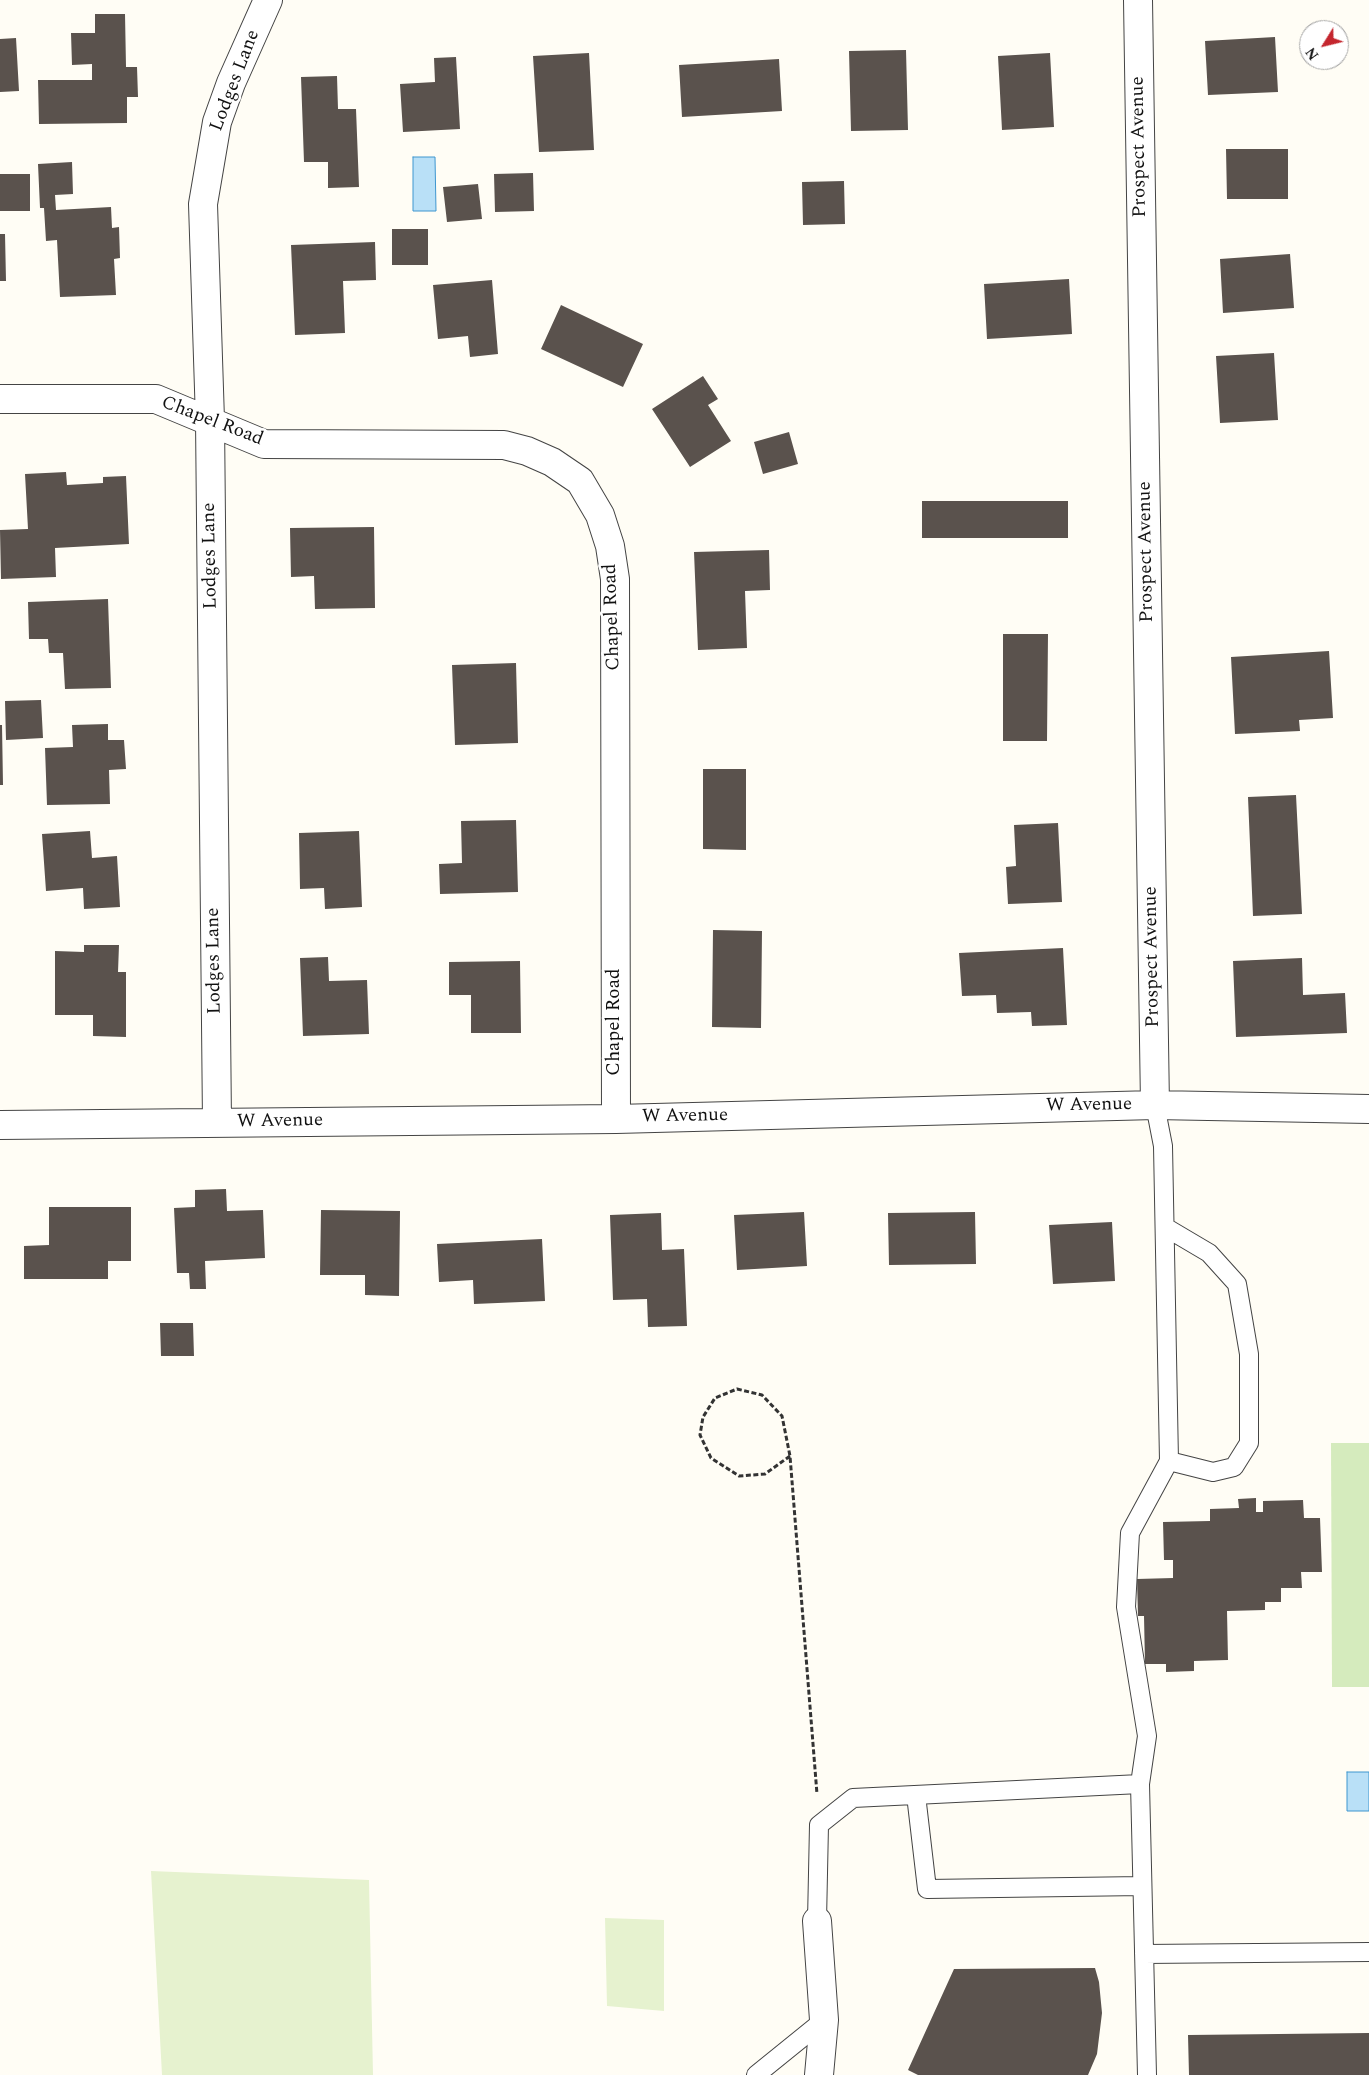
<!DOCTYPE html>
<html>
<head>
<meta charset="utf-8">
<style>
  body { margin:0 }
  #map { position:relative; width:1369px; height:2075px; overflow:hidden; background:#fffdf5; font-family:Spectral,serif }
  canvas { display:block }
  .north { position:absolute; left:1299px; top:20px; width:50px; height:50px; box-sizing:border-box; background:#fff; border:1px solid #a0a0a0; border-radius:50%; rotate:234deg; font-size:14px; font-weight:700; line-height:20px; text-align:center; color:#111 }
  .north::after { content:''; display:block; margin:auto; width:18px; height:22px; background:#c4262e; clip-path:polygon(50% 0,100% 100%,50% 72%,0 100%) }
</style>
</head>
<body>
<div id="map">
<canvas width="1369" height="2075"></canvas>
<div class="north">N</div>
</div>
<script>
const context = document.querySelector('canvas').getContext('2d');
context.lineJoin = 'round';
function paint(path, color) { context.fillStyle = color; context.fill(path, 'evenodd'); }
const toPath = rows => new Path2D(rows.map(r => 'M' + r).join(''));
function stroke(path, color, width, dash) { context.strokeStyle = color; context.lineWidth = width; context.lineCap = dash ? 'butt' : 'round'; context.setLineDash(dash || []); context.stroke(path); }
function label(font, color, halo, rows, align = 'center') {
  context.font = font + ' Spectral,serif'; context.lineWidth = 5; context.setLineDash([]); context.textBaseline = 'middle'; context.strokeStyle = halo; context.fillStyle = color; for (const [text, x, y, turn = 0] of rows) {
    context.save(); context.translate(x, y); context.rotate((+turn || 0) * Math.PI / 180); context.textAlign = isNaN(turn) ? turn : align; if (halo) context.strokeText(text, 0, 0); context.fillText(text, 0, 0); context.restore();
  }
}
paint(toPath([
  [1331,1443,1369,1443,1369,1687,1332,1687]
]), '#d5ebbd');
paint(toPath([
  [151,1871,369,1880,373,2075,162,2075],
  [605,1918,664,1920,664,2011,607,2006]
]), '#e6f2cf');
const water = toPath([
  [413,157,435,157,436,211,413,211,413,157],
  [1347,1772,1369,1772,1369,1811,1347,1811,1347,1772]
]);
paint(water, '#b9e0f7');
stroke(water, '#3f96cf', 1);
paint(toPath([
  [95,14,125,14,126,67,137,67,138,97,127,97,127,123,39,124,38,80,92,80,92,64,72,65,71,33,95,33],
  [1275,37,1278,92,1208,95,1205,41],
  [16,38,19,91,0,92,0,39],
  [906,50,908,130,851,131,849,51],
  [589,53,594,150,539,152,533,56],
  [1050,53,1054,127,1002,130,998,56],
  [456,57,460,129,403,132,400,84,435,82,434,58],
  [779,59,782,111,682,117,679,65],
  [337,76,338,109,356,109,359,187,328,188,328,162,304,162,301,77],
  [1226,149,1288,149,1288,199,1227,199],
  [72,162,73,194,55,195,56,210,111,207,112,228,119,227,120,258,114,259,116,295,60,297,57,240,46,241,44,208,40,208,38,164],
  [533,173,534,211,495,212,494,174],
  [0,174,30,174,30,211,0,211],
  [844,181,845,224,803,225,802,182],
  [478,184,482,219,447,222,443,187],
  [392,229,428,229,428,265,392,265],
  [0,234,5,234,6,281,0,281],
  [375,242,376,280,343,281,345,333,295,335,291,245],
  [1290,254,1294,308,1223,313,1220,259],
  [1069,279,1072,334,987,339,984,284],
  [492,280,498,354,470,357,468,336,438,339,433,285],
  [561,305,643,344,623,387,541,349],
  [1274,353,1278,420,1220,423,1216,356],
  [703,376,718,399,708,405,731,441,690,467,652,409],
  [789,432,798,464,763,474,754,442],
  [66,472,67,485,103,483,103,477,126,476,129,544,55,548,56,577,1,579,0,530,28,529,25,474],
  [922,501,1068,501,1068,538,922,538],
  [374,527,375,608,315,609,314,576,291,577,290,528],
  [769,550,770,590,745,591,747,648,698,650,694,552],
  [108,599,111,688,65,689,63,653,49,653,48,639,29,639,28,602],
  [1003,634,1048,634,1047,741,1003,741],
  [1329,651,1333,718,1299,720,1300,731,1235,734,1231,657],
  [516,663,518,743,455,745,452,665],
  [41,700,43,738,6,740,5,701],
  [108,724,108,740,124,740,126,769,109,770,110,804,47,805,45,748,73,747,72,725],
  [0,725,2,725,3,785,0,785],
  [703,769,746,769,746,850,703,849],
  [1296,795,1302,914,1253,916,1248,797],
  [516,820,518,892,440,894,439,864,462,863,461,821],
  [1058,823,1062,902,1008,904,1006,867,1016,866,1014,825],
  [90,831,92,858,117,856,120,907,84,909,83,888,46,891,42,834],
  [359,831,362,907,325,909,324,888,300,889,299,833],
  [713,930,762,931,761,1028,712,1027],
  [84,945,119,945,118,972,126,972,126,1037,93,1036,93,1015,55,1015,55,951,84,952],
  [1063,948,1067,1025,1032,1026,1031,1012,997,1013,996,995,962,996,959,953],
  [328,957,329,981,367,980,369,1034,303,1036,300,958],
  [1302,958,1303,995,1345,993,1347,1033,1236,1037,1233,961],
  [520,961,521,1033,471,1033,471,995,449,995,449,962],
  [226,1189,227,1211,263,1210,265,1258,205,1261,206,1289,190,1289,189,1273,177,1273,174,1208,195,1207,195,1190],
  [49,1207,131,1207,131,1261,108,1261,108,1279,24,1279,24,1246,49,1245],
  [321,1210,400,1211,399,1296,365,1295,365,1275,320,1275],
  [804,1212,807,1266,737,1270,734,1215],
  [975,1212,976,1264,889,1265,888,1213],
  [661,1213,662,1250,684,1249,687,1326,648,1327,647,1299,613,1300,610,1215],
  [1112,1222,1115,1281,1053,1284,1049,1225],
  [542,1239,545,1301,474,1304,473,1280,439,1282,437,1244],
  [160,1323,193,1323,194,1356,161,1356],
  [1256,1498,1256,1512,1263,1512,1263,1501,1303,1500,1304,1518,1320,1518,1322,1572,1301,1572,1302,1588,1281,1588,1281,1602,1265,1602,1265,1610,1227,1611,1228,1660,1194,1661,1194,1671,1166,1672,1166,1664,1145,1664,1144,1616,1138,1616,1137,1579,1173,1578,1173,1560,1164,1560,1163,1522,1210,1521,1210,1509,1239,1508,1238,1499],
  [1095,1968,1099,1982,1102,2013,1097,2054,1088,2075,918,2075,908,2070,954,1969],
  [1369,2033,1369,2075,1189,2075,1188,2035]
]), '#5a524d');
const service = toPath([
  [1165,1227,1209,1253,1237,1284,1249,1354,1249,1443,1234,1467,1213,1472,1169,1461],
  [1140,1784,1147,2075],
  [916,1795,927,1889,1142,1886],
  [817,1921,819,1825,853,1798,1140,1784,1147,1736,1126,1607,1130,1533,1169,1461,1163,1146,1155,1105],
  [1144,1954,1369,1952],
  [756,2075,824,2020]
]);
const minor = toPath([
  [1138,0,1155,1105],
  [0,399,156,399,264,444,504,445,527,451,552,462,580,481,600,515,610,546,615,579,616,1119],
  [217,1123,210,420,203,204,217,122,231,83,268,0],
  [0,1125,616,1119,1155,1105,1369,1109],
  [817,1921,824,2020,819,2075]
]);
stroke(service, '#444', 20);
stroke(minor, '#444', 30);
stroke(toPath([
  [790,1456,765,1474,739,1476,711,1458,700,1435,703,1417,715,1398,737,1389,762,1395,782,1416,790,1456,817,1794]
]), '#333', 3, [5, 2.5]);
stroke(service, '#fff', 18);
stroke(minor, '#fff', 28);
label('19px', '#111', '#fff', [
  ["Lodges Lane",236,81,-69],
  ["Prospect Avenue",1140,147,-91],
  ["Chapel Road",212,422,21],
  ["Prospect Avenue",1147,552,-91],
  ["Lodges Lane",211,556,-91],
  ["Chapel Road",613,617,-92],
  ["Prospect Avenue",1153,957,-91],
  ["Lodges Lane",215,961,-91],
  ["Chapel Road",615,1022,-90],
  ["W Avenue",1089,1106,-1],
  ["W Avenue",685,1117,-1],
  ["W Avenue",280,1122,-1]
]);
</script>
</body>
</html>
